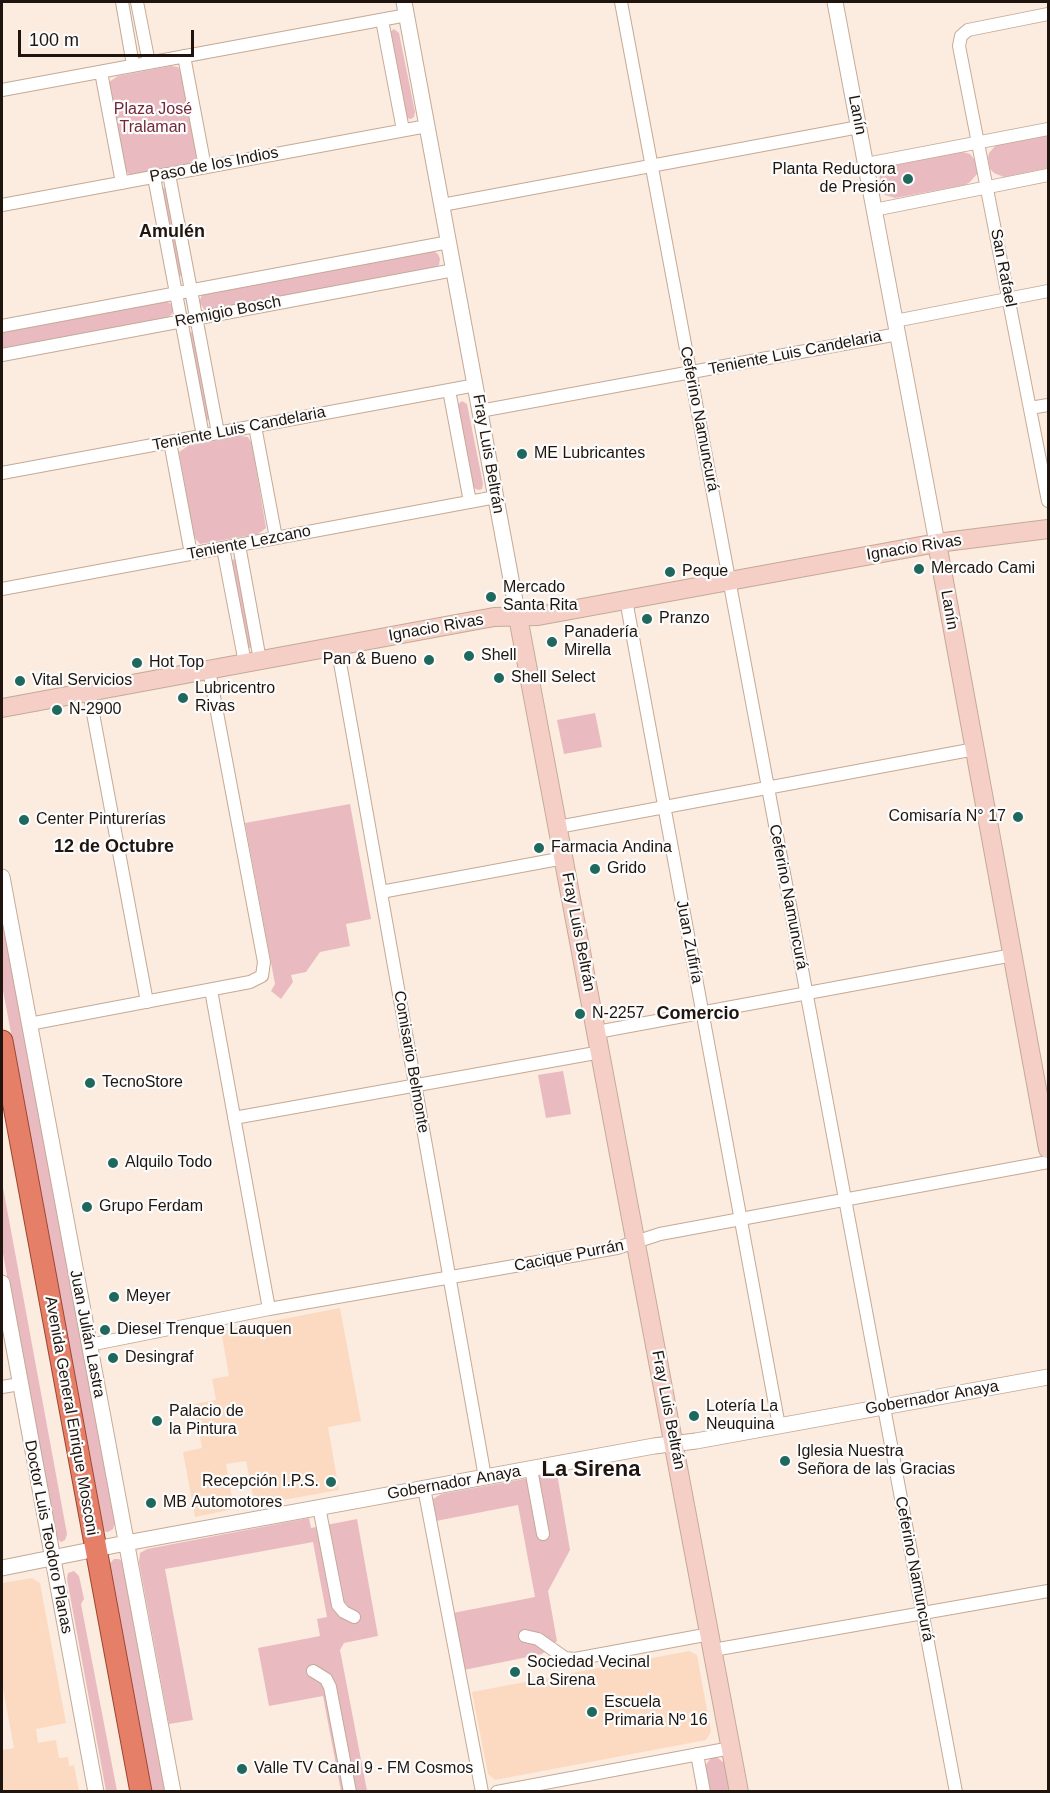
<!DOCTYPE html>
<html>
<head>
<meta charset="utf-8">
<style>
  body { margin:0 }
  #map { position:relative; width:1050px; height:1793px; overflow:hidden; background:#fcebdf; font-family:Arial,sans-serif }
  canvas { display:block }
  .frame { position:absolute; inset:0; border:3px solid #1f150e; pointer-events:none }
  .scale { position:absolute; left:18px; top:30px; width:176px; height:27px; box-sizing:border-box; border:3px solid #1f150e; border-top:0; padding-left:8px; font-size:18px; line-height:21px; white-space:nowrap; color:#1f150e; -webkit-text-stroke:4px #fcfcfc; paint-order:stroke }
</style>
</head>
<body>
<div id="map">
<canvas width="1050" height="1793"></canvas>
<div class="frame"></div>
<div class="scale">100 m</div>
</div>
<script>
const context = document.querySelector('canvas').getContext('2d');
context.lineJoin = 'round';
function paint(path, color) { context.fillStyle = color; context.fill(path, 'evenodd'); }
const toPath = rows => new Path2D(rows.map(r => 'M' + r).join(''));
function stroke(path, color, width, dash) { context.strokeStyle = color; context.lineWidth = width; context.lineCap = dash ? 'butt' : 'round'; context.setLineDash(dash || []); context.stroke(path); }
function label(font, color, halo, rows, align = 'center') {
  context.font = font + ' Arial,sans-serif'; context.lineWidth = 4.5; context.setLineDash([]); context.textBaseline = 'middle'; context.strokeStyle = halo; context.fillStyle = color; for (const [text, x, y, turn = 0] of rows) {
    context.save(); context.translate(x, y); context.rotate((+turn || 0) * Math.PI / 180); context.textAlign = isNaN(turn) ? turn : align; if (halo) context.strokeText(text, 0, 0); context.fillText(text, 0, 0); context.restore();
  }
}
paint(toPath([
  [340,1308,361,1421,328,1427,339,1490,255,1505,246,1461,226,1464,234,1509,195,1517,183,1452,202,1448,194,1404,216,1400,212,1379,229,1376,221,1331],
  [32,1578,40,1583,66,1723,36,1729,38,1743,56,1740,59,1758,68,1757,69,1766,74,1765,79,1791,2,1791,2,1750,14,1748,2,1683,2,1583],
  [689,1651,697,1655,711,1732,706,1740,495,1780,488,1774,472,1692]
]), '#fcdac1');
paint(toPath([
  [394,29,399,33,415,112,414,117,411,119,406,118,390,32],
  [171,66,178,67,181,72,197,158,188,164,130,175,125,170,109,82,118,76],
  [1048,134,1048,168,1004,177,994,173,990,169,988,158,989,153,997,144],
  [959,151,970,154,977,163,977,174,970,182,965,185,895,198,885,195,879,186,880,174,888,166],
  [163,188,167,189,182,275,180,276,178,276,162,190],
  [433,251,438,254,440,259,439,265,434,268,210,310,204,309,199,302,202,295],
  [166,301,171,304,173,309,172,314,167,318,2,349,2,331],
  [192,332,194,333,210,419,206,421,189,333],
  [462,401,467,404,483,484,482,489,479,490,473,488,457,405],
  [240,436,248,437,252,444,266,528,258,534,200,544,194,537,179,452,188,446],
  [234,559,236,560,252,646,250,648,248,648,231,561],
  [595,713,602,747,564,754,557,720],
  [350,804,371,919,346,924,350,946,320,952,306,972,291,975,293,982,281,999,271,991,275,984,245,823],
  [2,907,115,1523,113,1529,108,1532,102,1531,93,1502,97,1493,2,985],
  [563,1071,571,1114,546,1118,538,1075],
  [2,1182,67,1534,65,1540,61,1542,54,1536,2,1248],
  [557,1473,570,1550,548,1591,557,1641,542,1654,464,1670,453,1613,535,1597,518,1505,436,1521,433,1499,441,1494],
  [309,1518,311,1528,357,1519,378,1636,344,1643,340,1650,367,1791,341,1791,323,1696,269,1706,258,1648,320,1636,317,1619,327,1617,313,1542,165,1569,193,1720,169,1724,139,1562,140,1553,147,1549],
  [114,1559,119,1559,123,1562,167,1791,152,1791,110,1568,110,1563],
  [74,1571,79,1576,84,1599,81,1604,117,1791,106,1791,67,1579,68,1573],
  [711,1758,718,1758,724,1763,730,1791,708,1791,704,1767]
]), '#e9bbc1');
const minor = toPath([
  [122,2,133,65],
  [137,2,149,63],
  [621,2,956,1792],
  [1048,14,968,30,961,36,959,46,1048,501],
  [382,20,403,130],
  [184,56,205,167],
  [101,72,122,183],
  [2,90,407,15],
  [866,164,1048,129],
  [169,174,218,433],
  [154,177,203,436],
  [2,205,427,126],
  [442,205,859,127],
  [874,210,1048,175],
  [895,321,1048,291],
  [2,326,449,242],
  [2,355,454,270],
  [449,390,470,502],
  [1030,408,1048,405],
  [480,411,898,334],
  [255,426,276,538],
  [170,442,191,554],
  [2,473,476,385],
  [239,545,260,660],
  [223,548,245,663],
  [2,589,496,497],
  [626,600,779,1426],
  [337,646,485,1477],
  [89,692,147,1002],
  [558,827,975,749],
  [381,892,564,858],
  [211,990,269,1309],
  [29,1024,250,982,262,976,264,962,209,670],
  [597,1032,1013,955],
  [234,1118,601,1052],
  [89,1345,269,1309,617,1248,660,1234,1048,1162],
  [2,1387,20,1384],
  [531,1469,543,1534],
  [424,1488,482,1792],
  [319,1507,338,1605,344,1612,354,1617],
  [525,1636,538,1639,565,1658,575,1659,710,1634],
  [713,1650,1048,1591],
  [313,1671,326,1679,330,1687,350,1792],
  [697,1754,704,1792],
  [497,1792,731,1748]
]);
const tertiary = toPath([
  [404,2,518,617],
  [835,2,937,543],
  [2,877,173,1792],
  [2,1283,96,1792],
  [2,1568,126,1543,654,1446,696,1441,1048,1377]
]);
const secondary = toPath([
  [937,543,1048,1149],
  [518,617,739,1792],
  [2,708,494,617,538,616,937,543,1048,529]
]);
const trunk = toPath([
  [2,1041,141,1792]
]);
stroke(minor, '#c4aa96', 14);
stroke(tertiary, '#c4aa96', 17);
stroke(secondary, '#c4aa96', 20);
stroke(trunk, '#9c4530', 23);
stroke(minor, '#fff', 12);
stroke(tertiary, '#fff', 15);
stroke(secondary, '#f5cfc6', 18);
stroke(trunk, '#e67f68', 21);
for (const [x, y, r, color] of [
  [908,179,6,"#1f685e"],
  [522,454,6,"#1f685e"],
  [919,569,6,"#1f685e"],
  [670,572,6,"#1f685e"],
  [491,597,6,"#1f685e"],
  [647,619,6,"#1f685e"],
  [552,642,6,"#1f685e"],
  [469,656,6,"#1f685e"],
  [429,660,6,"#1f685e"],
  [137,663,6,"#1f685e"],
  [499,678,6,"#1f685e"],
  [20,681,6,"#1f685e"],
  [183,698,6,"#1f685e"],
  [57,710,6,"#1f685e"],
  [1018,817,6,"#1f685e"],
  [24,820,6,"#1f685e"],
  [539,848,6,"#1f685e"],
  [595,869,6,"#1f685e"],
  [580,1014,6,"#1f685e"],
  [90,1083,6,"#1f685e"],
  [113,1163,6,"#1f685e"],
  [87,1207,6,"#1f685e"],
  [114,1297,6,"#1f685e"],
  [105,1330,6,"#1f685e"],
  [113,1358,6,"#1f685e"],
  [694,1416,6,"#1f685e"],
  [157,1421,6,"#1f685e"],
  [785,1461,6,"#1f685e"],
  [331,1482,6,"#1f685e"],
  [151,1503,6,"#1f685e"],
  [515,1672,6,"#1f685e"],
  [592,1712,6,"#1f685e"],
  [242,1769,6,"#1f685e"]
]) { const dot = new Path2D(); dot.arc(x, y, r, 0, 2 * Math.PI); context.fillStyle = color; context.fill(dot); stroke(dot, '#fcfcfc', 2); }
label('16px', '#722839', '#fcfcfc', [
  ["Plaza José",153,110],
  ["Tralaman",153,128]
]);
label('16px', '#1f150e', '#fcfcfc', [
  ["Lanín",857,115,79],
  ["Paso de los Indios",214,165,-11],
  ["San Rafael",1003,268,79],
  ["Remigio Bosch",228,312,-11],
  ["Teniente Luis Candelaria",795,353,-11],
  ["Ceferino Namuncurá",699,419,79],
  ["Teniente Luis Candelaria",239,429,-11],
  ["Fray Luis Beltrán",488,454,80],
  ["Teniente Lezcano",249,543,-11],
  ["Ignacio Rivas",914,548,-9],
  ["Lanín",949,610,80],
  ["Ignacio Rivas",436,628,-10],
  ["Ceferino Namuncurá",788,897,79],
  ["Fray Luis Beltrán",578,932,79],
  ["Juan Zufiría",689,942,79],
  ["Comisario Belmonte",411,1062,80],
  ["Cacique Purrán",569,1256,-11],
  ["Juan Julián Lastra",87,1334,79],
  ["Gobernador Anaya",932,1398,-10],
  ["Fray Luis Beltrán",668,1410,79],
  ["Avenida General Enrique Mosconi",71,1416,80],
  ["Gobernador Anaya",454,1483,-10],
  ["Doctor Luis Teodoro Planas",48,1537,79],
  ["Ceferino Namuncurá",914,1569,79]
]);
label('16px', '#1f150e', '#fcfcfc', [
  ["Planta Reductora",896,170,"right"],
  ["de Presión",896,188,"right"],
  ["ME Lubricantes",534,454],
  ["Mercado Cami",931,569],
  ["Peque",682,572],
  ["Mercado",503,588],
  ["Santa Rita",503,606],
  ["Pranzo",659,619],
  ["Panadería",564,633],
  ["Mirella",564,651],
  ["Shell",481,656],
  ["Pan & Bueno",417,660,"right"],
  ["Hot Top",149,663],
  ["Shell Select",511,678],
  ["Vital Servicios",32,681],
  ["Lubricentro",195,689],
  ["Rivas",195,707],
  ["N-2900",69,710],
  ["Comisaría N° 17",1006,817,"right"],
  ["Center Pinturerías",36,820],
  ["Farmacia Andina",551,848],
  ["Grido",607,869],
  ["N-2257",592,1014],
  ["TecnoStore",102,1083],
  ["Alquilo Todo",125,1163],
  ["Grupo Ferdam",99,1207],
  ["Meyer",126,1297],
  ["Diesel Trenque Lauquen",117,1330],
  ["Desingraf",125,1358],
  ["Lotería La",706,1407],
  ["Neuquina",706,1425],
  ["Palacio de",169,1412],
  ["la Pintura",169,1430],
  ["Iglesia Nuestra",797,1452],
  ["Señora de las Gracias",797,1470],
  ["Recepción I.P.S.",319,1482,"right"],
  ["MB Automotores",163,1503],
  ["Sociedad Vecinal",527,1663],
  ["La Sirena",527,1681],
  ["Escuela",604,1703],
  ["Primaria Nº 16",604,1721],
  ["Valle TV Canal 9 - FM Cosmos",254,1769]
], 'left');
label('bold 18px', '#1f150e', '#fcfcfc', [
  ["Amulén",172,232],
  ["12 de Octubre",114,847],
  ["Comercio",698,1014]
]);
label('bold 22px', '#1f150e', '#fcfcfc', [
  ["La Sirena",591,1470]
]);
</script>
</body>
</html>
